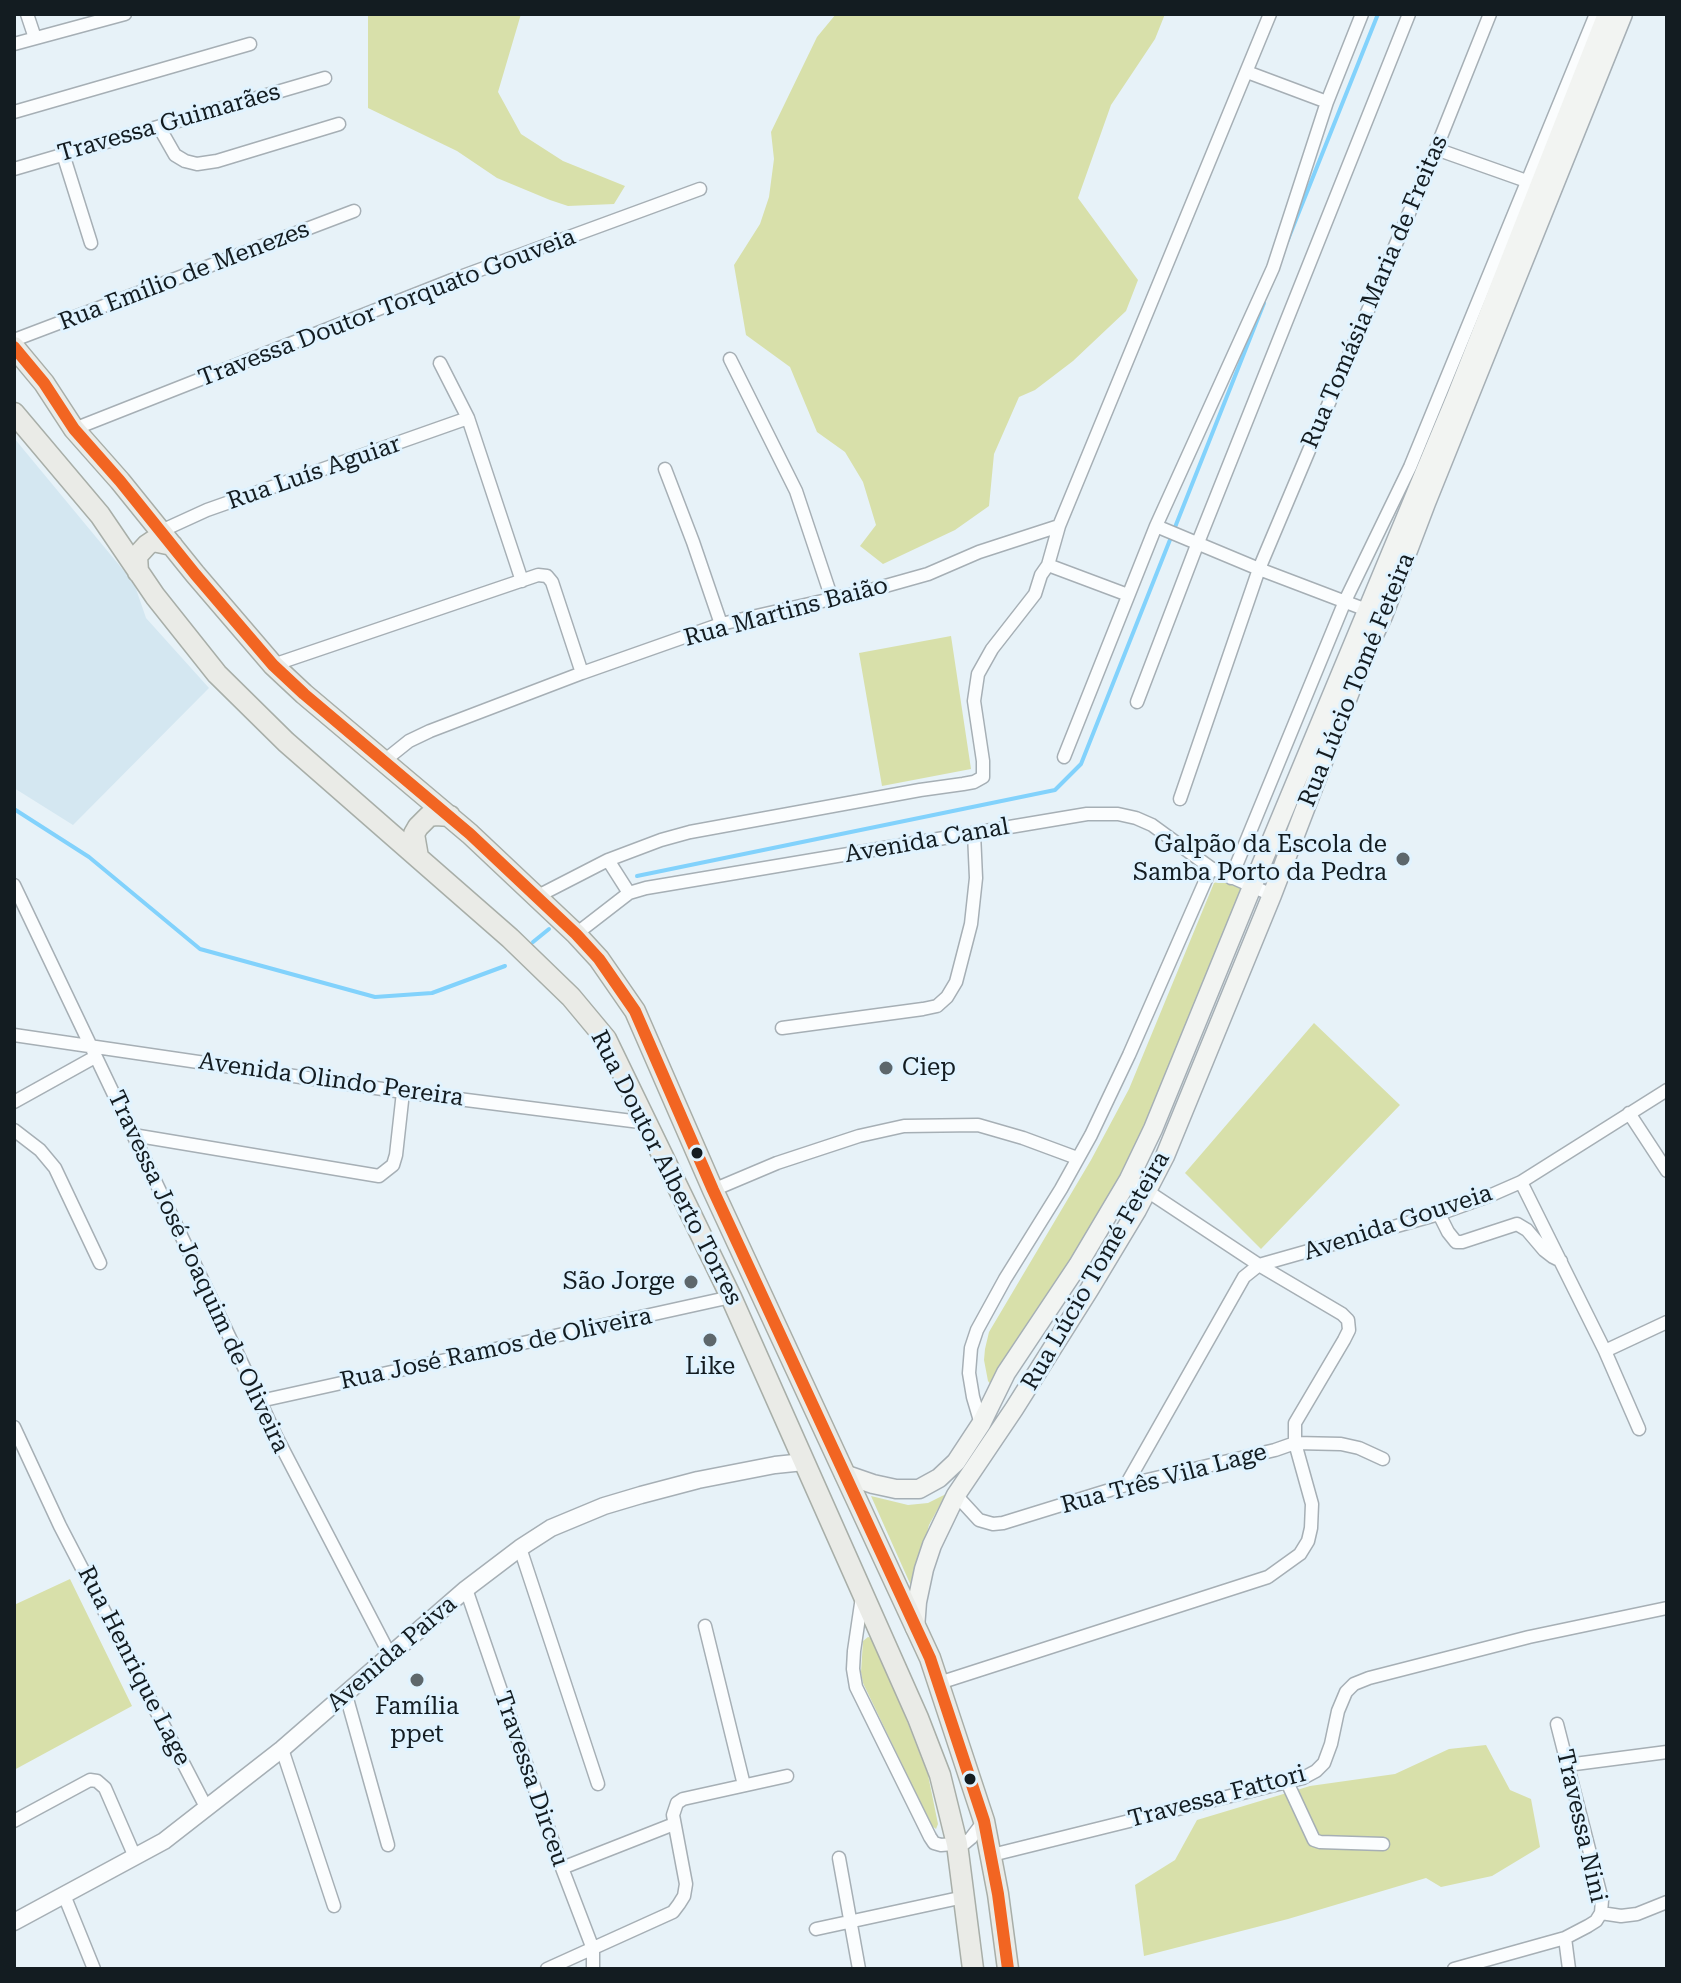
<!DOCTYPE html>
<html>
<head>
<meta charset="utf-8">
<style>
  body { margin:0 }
  #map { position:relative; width:1681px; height:1983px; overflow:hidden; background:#e7f2f8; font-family:"Roboto Serif",serif }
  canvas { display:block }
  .frame { position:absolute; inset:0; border:16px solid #131c21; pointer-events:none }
</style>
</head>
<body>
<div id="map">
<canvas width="1681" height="1983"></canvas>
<div class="frame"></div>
</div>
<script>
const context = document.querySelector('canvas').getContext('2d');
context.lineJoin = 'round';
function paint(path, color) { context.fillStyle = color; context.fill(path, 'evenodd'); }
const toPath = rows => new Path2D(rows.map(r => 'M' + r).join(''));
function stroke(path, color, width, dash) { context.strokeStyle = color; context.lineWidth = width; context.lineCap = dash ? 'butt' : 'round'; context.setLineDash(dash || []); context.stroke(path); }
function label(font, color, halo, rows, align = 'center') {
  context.font = font + ' "Roboto Serif",serif'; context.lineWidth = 6; context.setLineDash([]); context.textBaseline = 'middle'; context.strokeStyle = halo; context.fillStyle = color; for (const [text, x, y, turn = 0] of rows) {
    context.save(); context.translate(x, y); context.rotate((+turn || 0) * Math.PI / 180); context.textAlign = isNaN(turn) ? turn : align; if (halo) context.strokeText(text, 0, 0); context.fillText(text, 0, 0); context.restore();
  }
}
paint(toPath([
  [14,438,134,583,146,618,209,688,73,825,14,788]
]), '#d4e7f1');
paint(toPath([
  [368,14,521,14,498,92,521,134,563,161,625,186,614,204,568,206,550,200,497,178,457,151,368,108],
  [836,14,1165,14,1155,39,1111,105,1078,198,1138,280,1126,311,1073,361,1035,390,1019,397,994,454,989,506,955,530,883,564,860,546,876,525,863,482,845,452,817,432,790,367,746,335,734,265,760,224,769,197,774,159,771,132,817,37],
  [951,636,971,769,882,786,859,653],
  [1220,881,1241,888,1243,893,1155,1106,1120,1179,992,1386,988,1381,984,1360,985,1349,989,1332,1091,1160,1129,1089,1214,883],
  [1314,1023,1400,1105,1261,1249,1185,1173],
  [946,1494,929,1525,912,1588,871,1496,908,1505,928,1503],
  [70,1579,132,1706,14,1770,14,1605],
  [868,1637,875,1639,928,1775,938,1824,936,1829,931,1825,863,1683,861,1672,863,1641],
  [1486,1745,1510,1790,1531,1799,1540,1847,1492,1876,1441,1887,1426,1878,1288,1919,1144,1956,1135,1885,1175,1860,1197,1820,1310,1786,1395,1774,1449,1749]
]), '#d8e0aa');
stroke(toPath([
  [1287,242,1378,14],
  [14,809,89,857,200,949,375,997,432,993,505,966],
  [637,876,1055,790,1081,764,1264,303],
  [533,942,549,929]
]), '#82d2fc', 4);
const minor = toPath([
  [27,14,35,38],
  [14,44,125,14],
  [1247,72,1327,102],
  [14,112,250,44],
  [159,127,175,155,185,161,197,164,217,161,339,124],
  [1436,149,1535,184],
  [63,154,91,243],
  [14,169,325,78],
  [14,340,354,211],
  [730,359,796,491,832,599],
  [440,363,468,418,522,581],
  [74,429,452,280,700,189],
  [665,469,693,542,721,624],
  [1156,526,1259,569,1372,612],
  [161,531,207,510,468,418],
  [1048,565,1128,595],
  [273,665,538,575,547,576,552,582,582,673],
  [1137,702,1197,545,1409,14],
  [1064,757,1156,526,1273,268,1327,102,1362,14],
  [384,761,409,741,430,731,582,673,721,624,871,590,928,574,979,552,1059,526],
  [1180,799,1259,569,1436,149,1490,14],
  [608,860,629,893],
  [1231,878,1345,601,1410,467,1596,14],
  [14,885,260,1401,276,1436,390,1655],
  [536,897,608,860,661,840,690,832,920,790,963,784,974,782,983,777,983,761,974,701,978,674,992,649,1035,594,1041,575,1048,565,1059,526,1270,14],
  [576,934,629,893,646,888,1087,814,1118,814,1136,818,1152,825,1211,868,1272,895],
  [782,1028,923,1009,937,1006,947,997,956,982,971,924,976,878,974,833],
  [14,1035,403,1092,648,1123],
  [14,1102,95,1057],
  [1629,1113,1667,1171],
  [14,1130,40,1150,55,1168,100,1263],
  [133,1135,379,1176,393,1165,396,1155,403,1092],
  [1521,1182,1605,1351,1639,1429],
  [713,1190,777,1163,859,1136,904,1126,978,1125,1023,1138,1077,1158],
  [1439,1214,1448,1232,1456,1242,1462,1242,1517,1224,1527,1230,1544,1250,1553,1257,1561,1261],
  [1605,1351,1667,1322],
  [260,1401,731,1297],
  [981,1424,973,1397,969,1373,971,1348,977,1330,1005,1279,1061,1189,1091,1135,1129,1055,1211,868],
  [14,1427,60,1526,206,1807],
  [1126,1485,1244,1277,1259,1265,1439,1214,1489,1196,1521,1182,1667,1090],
  [956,1495,979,1520,993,1524,1003,1523,1126,1485,1275,1450,1295,1443,1341,1444,1359,1448,1383,1459],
  [520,1548,598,1784],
  [466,1589,562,1868,593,1949,593,1969],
  [862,1597,854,1651,853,1669,856,1687,930,1837,934,1843,941,1845,965,1843,971,1838,984,1821],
  [705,1626,744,1785],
  [939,1683,1268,1577,1300,1554,1308,1541,1311,1528,1312,1504,1295,1443,1295,1423,1344,1340,1349,1330,1348,1320,1342,1314,1259,1265,1129,1179],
  [346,1695,388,1845],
  [282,1749,334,1906],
  [1567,1765,1667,1752],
  [1287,1782,1314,1840,1320,1842,1383,1844],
  [14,1821,90,1780,97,1781,105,1788,135,1857],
  [992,1855,1303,1778,1316,1771,1324,1763,1331,1744,1338,1711,1346,1692,1354,1684,1369,1678,1529,1637,1667,1608],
  [839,1858,859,1969],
  [562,1868,674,1824],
  [64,1895,94,1969],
  [1601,1913,1621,1916,1637,1914,1667,1902],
  [816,1929,964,1897],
  [1565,1938,1569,1969],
  [547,1969,673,1912,679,1904,684,1896,686,1884,673,1815,677,1803,683,1799,787,1776],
  [1454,1969,1565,1938,1588,1926,1596,1921,1601,1913,1602,1900,1557,1724]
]);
const tertiary = toPath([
  [14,1922,164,1841,282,1749,466,1589,520,1548,551,1528,604,1506,641,1495,698,1480,775,1465,804,1462]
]);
const secondary = toPath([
  [844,1474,873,1484,896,1489,919,1489,939,1478,956,1462,981,1424,1006,1373,1078,1265,1129,1179,1153,1129,1252,887,1456,397,1607,14],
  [915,1628,917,1602,924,1569,932,1545,956,1495,1014,1409,1089,1290,1137,1210,1165,1156,1272,895,1363,658,1383,616,1426,503,1623,14]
]);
const primary = toPath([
  [14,347,44,383,74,429,120,481,195,574,273,665,304,694,470,834,576,934,599,959,635,1011,713,1190,930,1658,984,1821,998,1894,1008,1969],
  [14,413,100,515,155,596,217,674,286,742,510,938,571,997,606,1039,731,1297,918,1718,940,1775,957,1844,973,1969],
  [138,572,137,556,147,545,153,541,172,545],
  [418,857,414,834,418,827,429,816,436,815,450,816]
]);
stroke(minor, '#a6afb5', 15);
stroke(tertiary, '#a6afb5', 19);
stroke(secondary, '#a6afb5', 21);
stroke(primary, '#a8aea8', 23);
stroke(minor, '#fbfdfe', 12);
stroke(tertiary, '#fbfdfe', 16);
stroke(secondary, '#f2f4f2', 18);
stroke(primary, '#eaebe7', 20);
stroke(toPath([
  [14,347,44,383,74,429,120,481,195,574,273,665,304,694,470,834,576,934,599,959,635,1011,713,1190,930,1658,984,1821,998,1894,1008,1969]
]), '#f26522', 12);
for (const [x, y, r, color] of [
  [1403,859,8,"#5d676c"],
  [886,1068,8,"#5d676c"],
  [697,1153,7,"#131c21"],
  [691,1282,8,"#5d676c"],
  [710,1340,8,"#5d676c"],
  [417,1680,8,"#5d676c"],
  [970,1779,7,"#131c21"]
]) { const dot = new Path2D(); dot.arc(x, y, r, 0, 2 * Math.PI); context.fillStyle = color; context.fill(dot); stroke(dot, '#e0f3ff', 3); }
label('24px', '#131c21', '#e0f3ff', [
  ["Travessa Guimarães",169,123,-16],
  ["Rua Emílio de Menezes",184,276,-21],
  ["Rua Tomásia Maria de Freitas",1375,292,-67],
  ["Travessa Doutor Torquato Gouveia",387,308,-21],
  ["Rua Luís Aguiar",314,473,-19],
  ["Rua Martins Baião",786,612,-15],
  ["Rua Lúcio Tomé Feteira",1357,680,-68],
  ["Avenida Canal",927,841,-10],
  ["Avenida Olindo Pereira",331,1080,8],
  ["Rua Doutor Alberto Torres",666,1168,63],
  ["Avenida Gouveia",1398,1223,-18],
  ["Rua Lúcio Tomé Feteira",1096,1271,-60],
  ["Travessa José Joaquim de Oliveira",198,1272,65],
  ["Rua José Ramos de Oliveira",496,1349,-12],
  ["Rua Três Vila Lage",1164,1479,-15],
  ["Avenida Paiva",392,1654,-41],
  ["Rua Henrique Lage",134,1666,63],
  ["Travessa Dirceu",531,1779,71],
  ["Travessa Fattori",1217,1797,-15],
  ["Travessa Nini",1581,1826,77]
]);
label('24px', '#131c21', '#e0f3ff', [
  ["Galpão da Escola de",1387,845],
  ["Samba Porto da Pedra",1387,873],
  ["Ciep",902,1068,"left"],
  ["São Jorge",675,1282],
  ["Like",710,1367,"center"],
  ["Família",417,1707,"center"],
  ["ppet",417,1735,"center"]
], 'right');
</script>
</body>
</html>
